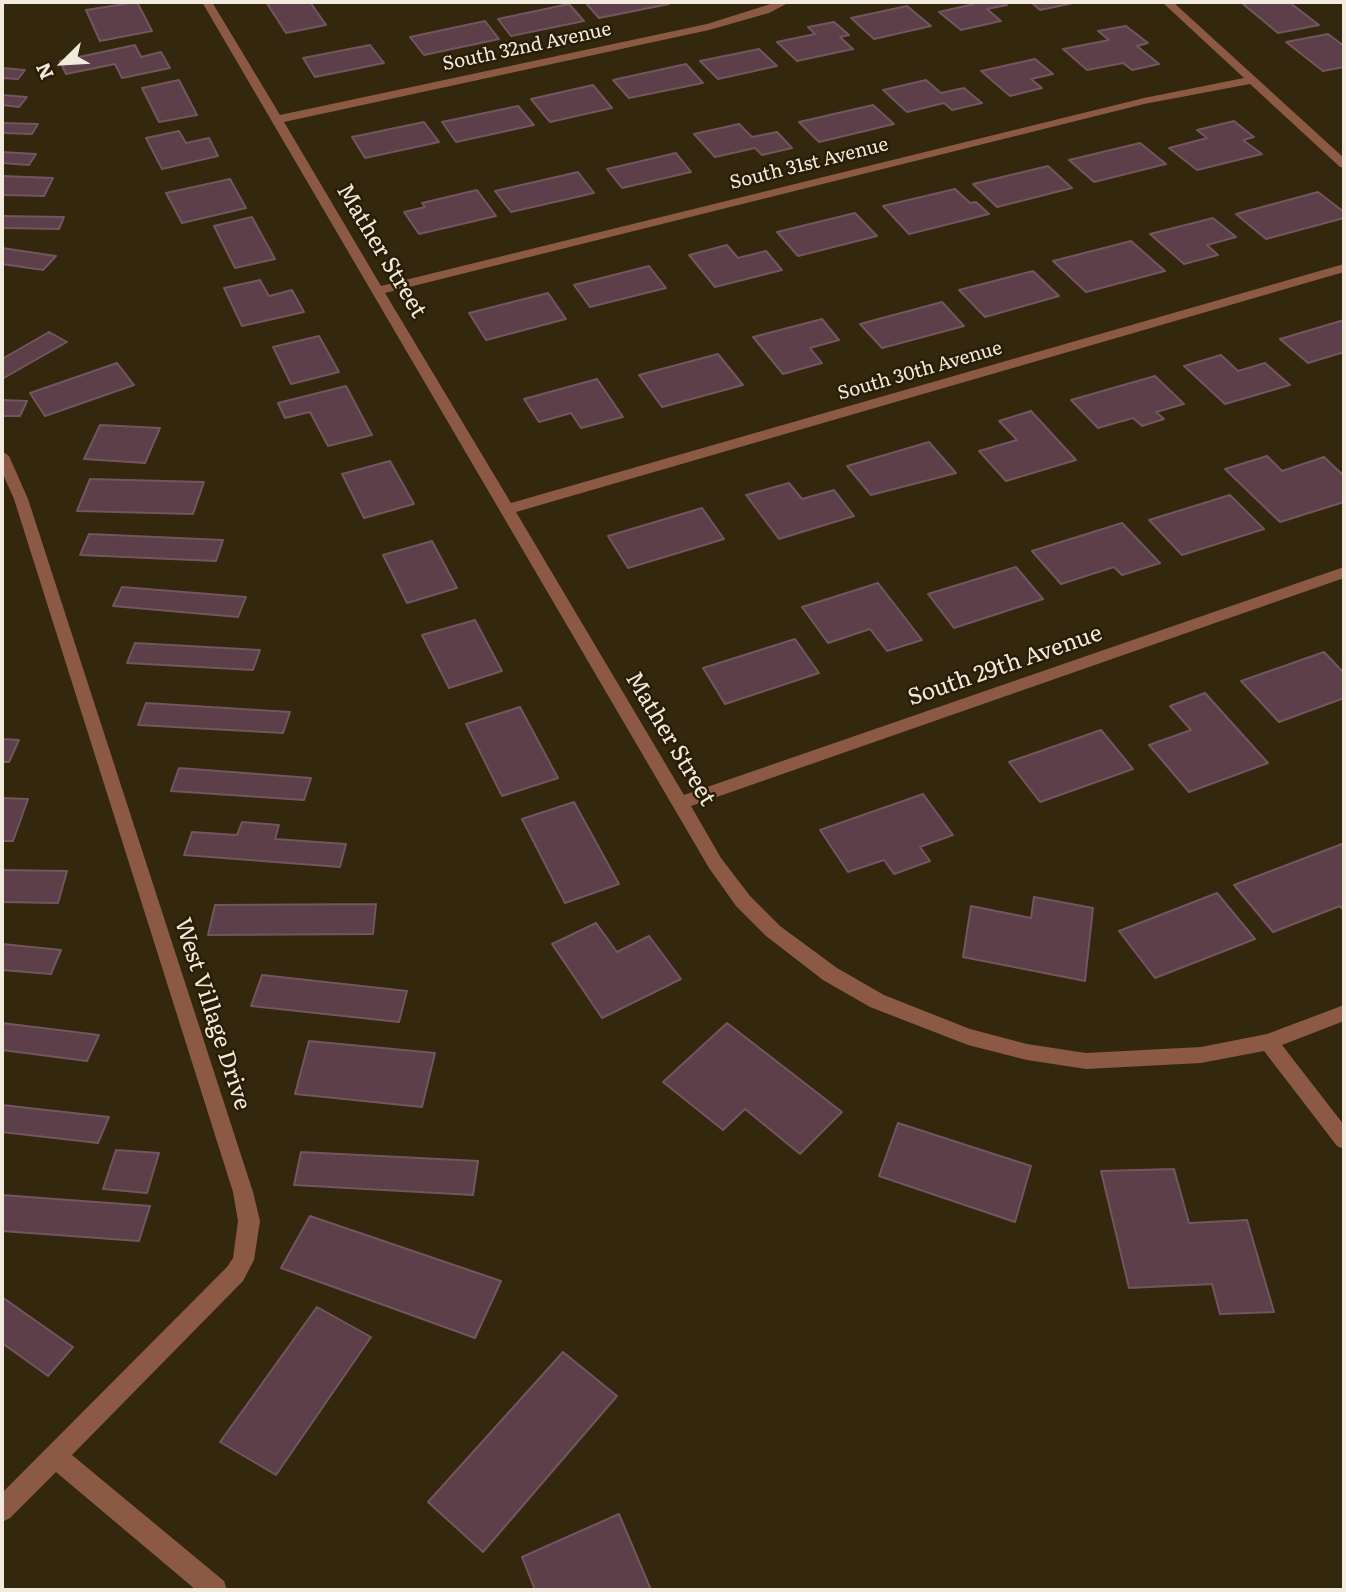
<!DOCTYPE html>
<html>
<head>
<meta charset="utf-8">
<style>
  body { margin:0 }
  #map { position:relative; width:1346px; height:1592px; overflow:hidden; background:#33270e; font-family:Literata,serif }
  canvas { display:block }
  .frame { position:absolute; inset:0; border:4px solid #f2eadc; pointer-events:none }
  .north { position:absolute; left:28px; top:28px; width:70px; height:70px; -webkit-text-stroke:5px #291d05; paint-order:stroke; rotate:246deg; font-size:19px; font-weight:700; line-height:28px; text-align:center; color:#f2eadc }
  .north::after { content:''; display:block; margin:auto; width:24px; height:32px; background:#f2eadc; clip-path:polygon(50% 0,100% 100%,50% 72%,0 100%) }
</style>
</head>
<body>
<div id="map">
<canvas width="1346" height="1592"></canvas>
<div class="frame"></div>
<div class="north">N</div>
</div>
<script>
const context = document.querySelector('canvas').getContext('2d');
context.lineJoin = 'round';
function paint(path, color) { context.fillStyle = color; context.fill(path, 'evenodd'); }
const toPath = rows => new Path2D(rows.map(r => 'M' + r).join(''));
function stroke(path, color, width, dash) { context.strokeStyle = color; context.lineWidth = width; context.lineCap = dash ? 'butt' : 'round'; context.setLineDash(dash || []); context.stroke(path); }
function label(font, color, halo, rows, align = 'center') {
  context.font = font + ' Literata,serif'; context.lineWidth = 5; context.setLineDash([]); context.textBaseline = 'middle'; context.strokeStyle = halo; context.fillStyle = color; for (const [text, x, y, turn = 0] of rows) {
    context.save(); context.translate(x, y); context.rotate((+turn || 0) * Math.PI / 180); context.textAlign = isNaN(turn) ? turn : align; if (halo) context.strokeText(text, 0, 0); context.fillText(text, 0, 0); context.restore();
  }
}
const building = toPath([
  [137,2,152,31,100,41,86,10,137,2],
  [266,2,310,2,326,25,286,33,266,2],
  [585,2,666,2,669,4,599,18,585,2],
  [972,2,1004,2,1007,5,987,9,1001,21,961,30,939,12,974,4,972,2],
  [1031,2,1078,2,1040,10,1031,2],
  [1255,2,1289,2,1319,25,1278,33,1243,4,1255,2],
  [569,4,584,21,511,36,498,19,569,4],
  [907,6,931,26,874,39,851,18,907,6],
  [485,21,499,39,424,55,410,37,485,21],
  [834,22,849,35,840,37,853,49,797,61,777,42,815,34,808,27,834,22],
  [1126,26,1148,43,1137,46,1159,64,1132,70,1123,63,1087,70,1063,49,1109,40,1098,31,1126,26],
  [1328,34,1344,46,1344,67,1323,71,1286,42,1328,34],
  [135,45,141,57,161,52,170,68,122,78,115,64,66,74,60,61,135,45],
  [370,45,384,63,315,77,303,58,370,45],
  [759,49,777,66,718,79,700,61,759,49],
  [1035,59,1053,74,1031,79,1042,88,1010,96,981,71,1035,59],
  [686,64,703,83,629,98,613,80,686,64],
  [2,68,25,70,18,79,2,78,2,68],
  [179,80,197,115,159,122,142,88,179,80],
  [926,80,941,93,964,88,982,103,952,110,944,103,907,112,883,90,926,80],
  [593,85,612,108,550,122,531,99,593,85],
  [2,95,27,97,19,107,2,105,2,95],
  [873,105,894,124,819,142,799,122,873,105],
  [518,106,534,125,456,142,442,122,518,106],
  [1234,121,1254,137,1243,140,1262,154,1197,170,1169,148,1207,138,1197,130,1234,121],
  [424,122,439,142,365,158,352,137,424,122],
  [2,123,38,124,32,134,2,133,2,123],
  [739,124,752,137,777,132,792,148,762,155,755,148,715,157,694,134,739,124],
  [179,131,186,143,209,138,218,156,162,169,146,138,179,131],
  [1140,143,1166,164,1094,182,1069,160,1140,143],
  [2,152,36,154,29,165,2,163,2,152],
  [676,153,691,172,622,188,607,169,676,153],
  [1048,166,1072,188,997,207,973,184,1048,166],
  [578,172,594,193,511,212,495,191,578,172],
  [2,176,53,178,44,196,2,195,2,176],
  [230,179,246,208,182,223,166,193,230,179],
  [955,189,970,203,976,202,989,214,909,234,883,206,955,189],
  [477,190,496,216,419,234,404,212,425,207,422,203,477,190],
  [1318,192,1344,212,1344,218,1266,239,1236,214,1318,192],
  [855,213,877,236,798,256,777,232,855,213],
  [2,216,64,217,59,229,2,228,2,216],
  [252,217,275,259,235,268,214,226,252,217],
  [1213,218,1236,237,1207,245,1218,255,1184,264,1150,234,1213,218],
  [1131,241,1165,271,1086,292,1053,261,1131,241],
  [727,245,738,258,766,251,782,270,715,287,689,255,727,245],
  [2,248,56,256,43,270,2,264,2,248],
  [649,266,666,288,590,307,574,285,649,266],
  [1033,271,1059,296,985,317,959,290,1033,271],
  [260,280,269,296,292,290,304,312,242,326,224,288,260,280],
  [548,293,566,319,486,340,469,313,548,293],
  [942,302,964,326,882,348,860,324,942,302],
  [822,319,839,340,810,348,822,363,783,374,753,337,822,319],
  [1344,320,1344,352,1308,363,1280,339,1344,320],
  [49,332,67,342,2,379,2,359,49,332],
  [319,336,339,372,291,384,273,347,319,336],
  [718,354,743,385,662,407,639,375,718,354],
  [1221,355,1238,371,1265,363,1290,385,1225,404,1184,366,1221,355],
  [117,363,134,385,45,416,30,393,117,363],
  [1155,376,1184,404,1156,412,1164,419,1142,426,1133,418,1098,428,1071,400,1155,376],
  [597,379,623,417,581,428,571,413,539,422,524,399,597,379],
  [346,386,372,435,328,446,310,412,285,418,278,403,346,386],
  [2,400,27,401,20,416,2,416,2,400],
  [1031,411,1076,460,1006,481,979,451,1017,440,999,421,1031,411],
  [100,425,160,428,145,463,84,459,100,425],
  [929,442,956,473,871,495,847,466,929,442],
  [1267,456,1282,471,1324,457,1344,476,1344,502,1280,522,1225,469,1267,456],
  [390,461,414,504,364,518,342,474,390,461],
  [90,479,204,482,193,514,77,511,90,479],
  [789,483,802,499,834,490,854,516,779,539,746,495,789,483],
  [1230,495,1264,529,1182,555,1149,520,1230,495],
  [702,508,724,539,628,568,608,536,702,508],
  [1122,523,1160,563,1122,575,1114,567,1061,584,1032,551,1122,523],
  [89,534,223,540,216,561,80,555,89,534],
  [432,541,457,588,407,603,383,555,432,541],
  [1016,567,1043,599,954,628,928,594,1016,567],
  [878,583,922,640,887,651,870,629,828,643,802,607,878,583],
  [122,587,246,597,238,617,113,606,122,587],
  [475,620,502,671,449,688,422,635,475,620],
  [795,639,819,673,725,704,703,668,795,639],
  [135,643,260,650,253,670,127,663,135,643],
  [1324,652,1344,673,1344,698,1279,722,1241,681,1324,652],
  [1205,693,1268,763,1189,792,1149,745,1191,730,1170,706,1205,693],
  [146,703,290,712,283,733,138,725,146,703],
  [520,707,558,778,502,796,466,724,520,707],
  [1101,730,1133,769,1040,802,1009,762,1101,730],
  [2,739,19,740,9,762,2,762,2,739],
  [179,768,311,778,304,800,171,791,179,768],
  [923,794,953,835,920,847,930,861,894,874,884,860,848,872,820,830,923,794],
  [2,798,28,799,13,841,2,841,2,798],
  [574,802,619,884,565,903,522,819,574,802],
  [242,822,279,825,275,839,346,844,340,867,184,855,192,832,237,835,242,822],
  [1342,844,1344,847,1344,911,1340,906,1273,932,1234,885,1342,844],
  [2,870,67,871,58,903,2,902,2,870],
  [1217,893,1255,939,1155,978,1119,931,1217,893],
  [1034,897,1093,908,1085,981,963,957,971,906,1031,918,1034,897],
  [376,904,373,934,208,935,215,905,376,904],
  [596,923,617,952,649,936,681,979,602,1018,552,944,596,923],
  [2,944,61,950,51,974,2,970,2,944],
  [262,975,407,991,399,1022,251,1006,262,975],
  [2,1023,99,1035,87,1061,2,1050,2,1023],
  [727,1023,842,1112,800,1154,745,1109,723,1130,663,1082,727,1023],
  [309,1041,435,1053,422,1107,295,1094,309,1041],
  [2,1105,109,1117,98,1143,2,1132,2,1105],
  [898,1123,1031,1166,1015,1222,879,1176,898,1123],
  [116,1150,159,1153,147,1193,103,1189,116,1150],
  [301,1152,478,1161,473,1195,294,1185,301,1152],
  [1174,1169,1189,1223,1247,1220,1274,1312,1220,1314,1212,1284,1129,1288,1101,1171,1174,1169],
  [2,1195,150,1206,139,1241,2,1231,2,1195],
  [310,1216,501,1281,475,1338,281,1268,310,1216],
  [2,1297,73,1347,48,1376,2,1343,2,1297],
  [317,1307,371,1337,276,1475,220,1442,317,1307],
  [563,1352,617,1396,483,1552,428,1502,563,1352],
  [619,1514,651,1590,535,1590,522,1557,619,1514]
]);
paint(building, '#5c3f49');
stroke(building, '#73555f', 2);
paint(toPath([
  [202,2,212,2,280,115,707,24,777,2,790,2,769,13,709,30,284,122,381,286,1144,98,1244,78,1162,2,1173,2,1344,158,1344,168,1340,167,1250,84,1144,104,385,293,511,503,1344,264,1344,272,516,512,684,795,1344,567,1344,578,691,806,721,858,750,896,780,926,837,968,884,995,970,1029,1027,1044,1086,1053,1201,1047,1267,1034,1344,1005,1344,1021,1282,1045,1344,1125,1344,1149,1337,1146,1264,1051,1201,1063,1086,1069,1027,1060,968,1045,870,1007,823,980,766,936,736,906,709,868,202,2],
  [2,451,9,456,28,499,253,1192,260,1221,254,1260,243,1281,72,1455,224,1581,227,1590,196,1590,56,1472,10,1518,2,1522,2,1493,227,1267,233,1258,238,1221,233,1192,14,499,2,472,2,451]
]), '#8c5a44');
label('19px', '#f2eadc', '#291d05', [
  ["South 32nd Avenue",527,47,-12],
  ["South 31st Avenue",809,164,-14],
  ["South 30th Avenue",920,371,-16]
]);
label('23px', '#f2eadc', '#291d05', [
  ["Mather Street",381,251,59],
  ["South 29th Avenue",1005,666,-19],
  ["Mather Street",670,739,59],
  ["West Village Drive",212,1014,72]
]);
</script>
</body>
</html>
